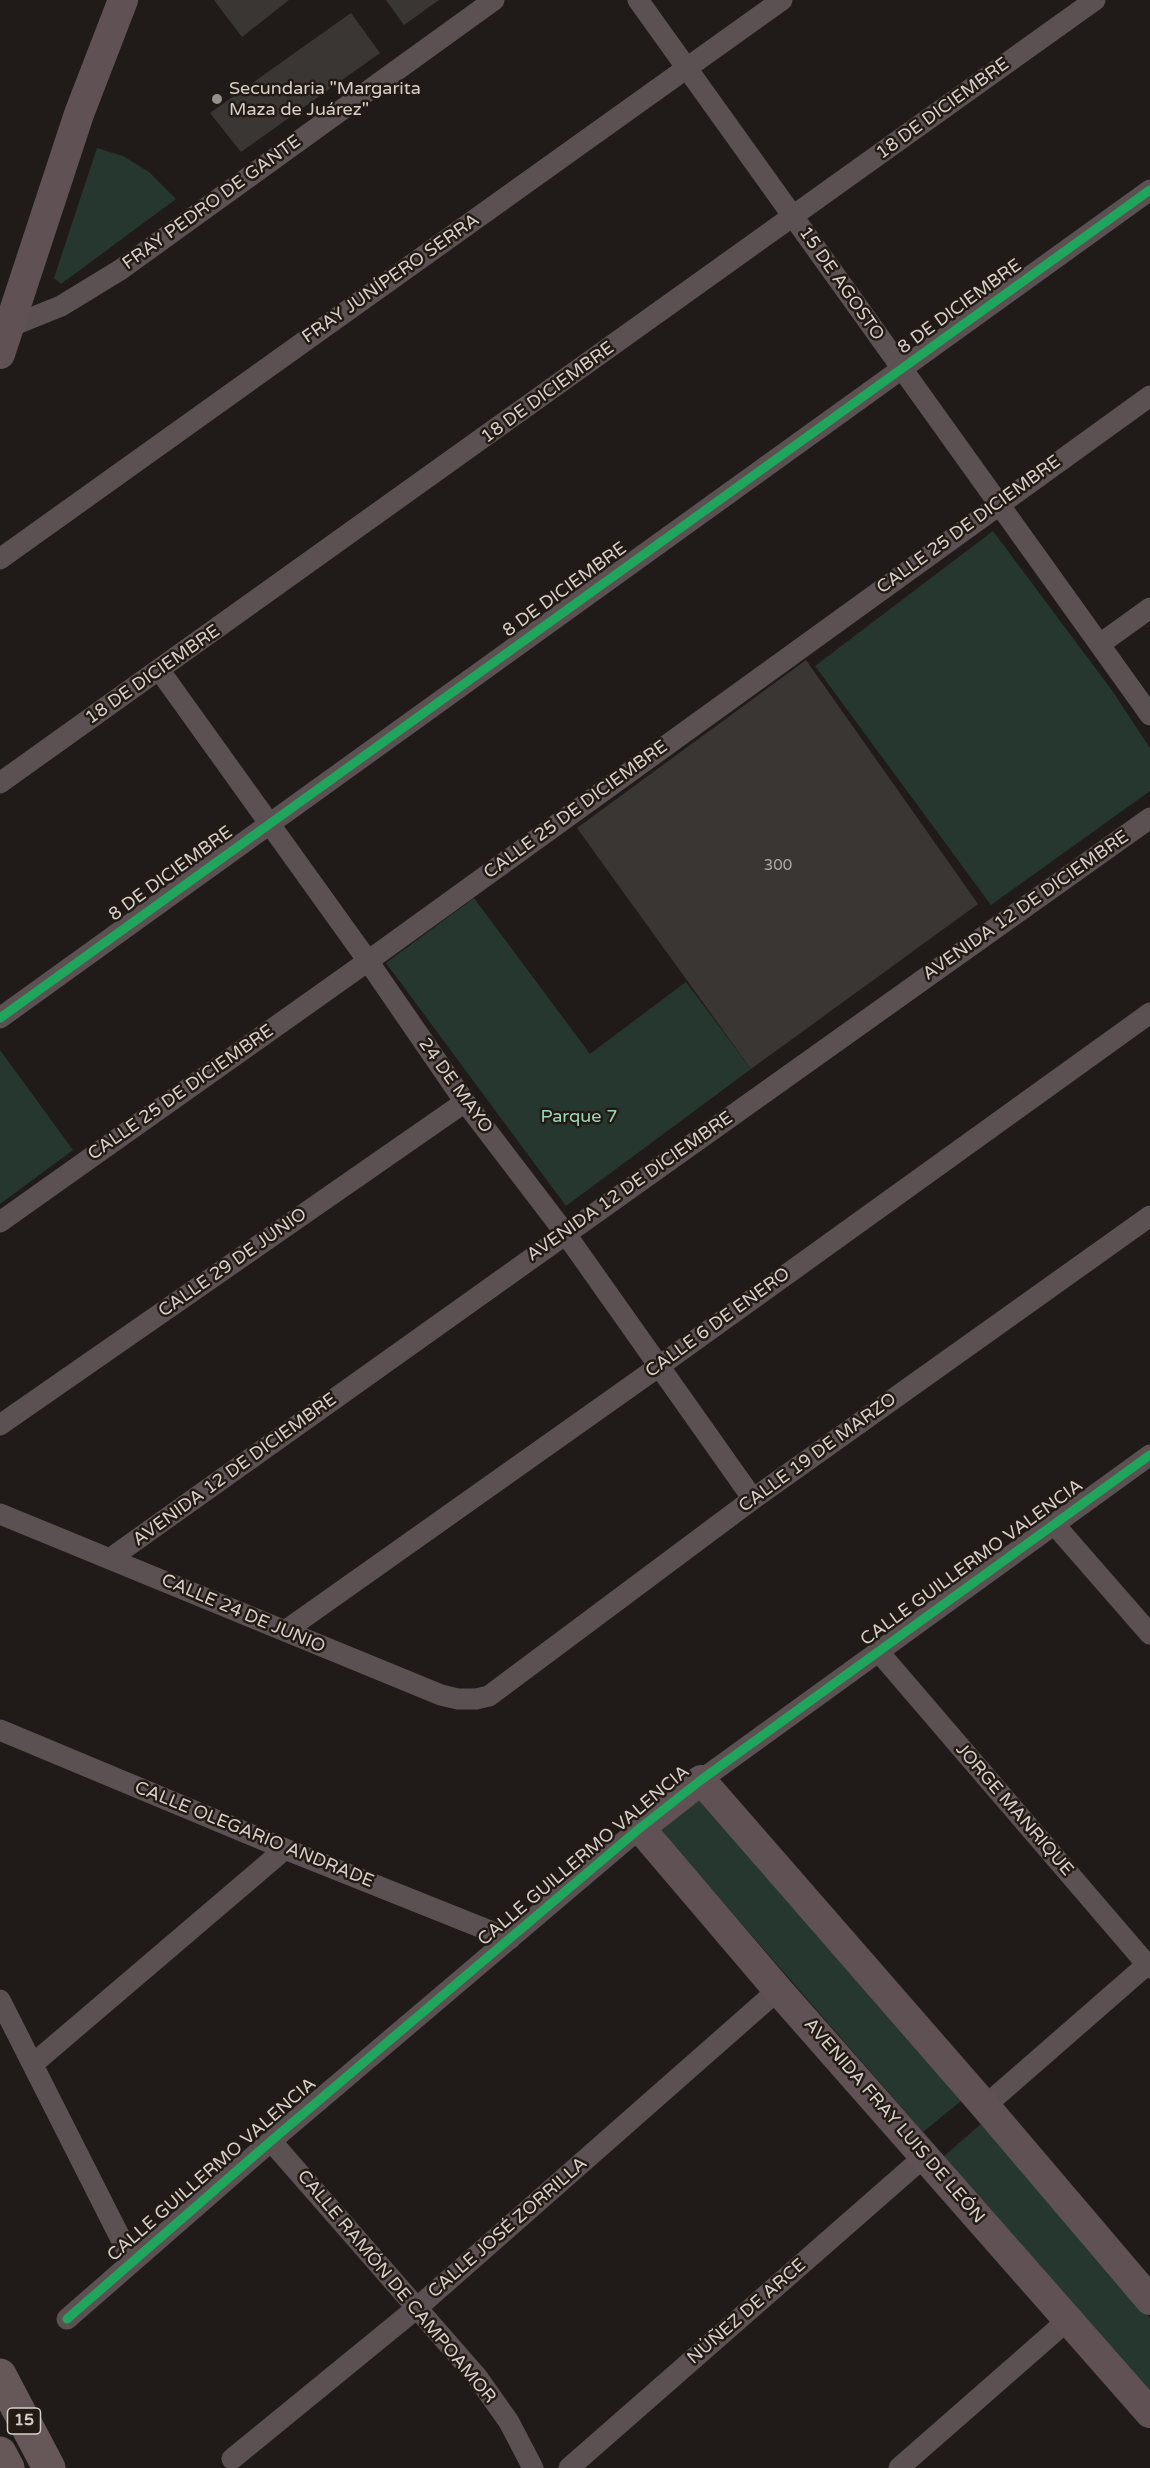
<!DOCTYPE html>
<html>
<head>
<meta charset="utf-8">
<style>
  body { margin:0 }
  canvas { display:block; background:#201b18 }
</style>
</head>
<body>
<canvas width="1150" height="2468"></canvas>
<script>
const context = document.querySelector('canvas').getContext('2d');
context.lineJoin = 'round';
function paint(path, color) { context.fillStyle = color; context.fill(path, 'evenodd'); }
const toPath = rows => new Path2D(rows.map(r => 'M' + r).join(''));
function stroke(path, color, width, dash) { context.strokeStyle = color; context.lineWidth = width; context.lineCap = dash ? 'butt' : 'round'; context.setLineDash(dash || []); context.stroke(path); }
function label(font, color, halo, rows, align = 'center') {
  context.font = font + ' "Varela Round",sans-serif'; context.lineWidth = 5; context.setLineDash([]); context.textBaseline = 'middle'; context.strokeStyle = halo; context.fillStyle = color; for (const [text, x, y, turn = 0] of rows) {
    context.save(); context.translate(x, y); context.rotate((+turn || 0) * Math.PI / 180); context.textAlign = isNaN(turn) ? turn : align; if (halo) context.strokeText(text, 0, 0); context.fillText(text, 0, 0); context.restore();
  }
}
paint(toPath([
  [97,148,123,156,149,172,176,199,61,284,54,278],
  [993,531,1111,689,1150,748,1150,791,991,905,815,666],
  [474,898,590,1054,686,982,751,1069,566,1206,386,963],
  [0,1050,73,1150,0,1204],
  [703,1796,961,2101,923,2132,660,1830],
  [981,2124,1150,2318,1150,2393,943,2157]
]), '#25372e');
paint(toPath([
  [214,0,289,0,242,37],
  [386,0,439,0,404,25],
  [351,13,380,53,241,152,210,113],
  [806,660,978,904,751,1069,577,828]
]), '#3a3633');
stroke(toPath([
  [638,0,1150,715],
  [1,324,9,327,61,306,120,270,494,0],
  [0,559,782,0],
  [1100,644,1150,608],
  [160,671,368,961,465,1102,565,1233,753,1499],
  [0,783,1095,0],
  [0,1018,1150,190],
  [0,1222,368,961,1150,396],
  [0,1425,465,1102],
  [0,1514,441,1695,458,1699,476,1699,489,1696,753,1499,1150,1216],
  [1054,1524,1150,1634],
  [111,1558,1150,818],
  [285,1631,658,1367,1150,1013],
  [878,1651,1150,1968],
  [0,1730,285,1849,510,1939],
  [701,1780,1150,1455],
  [0,2000,132,2261],
  [33,2064,285,1849],
  [985,2106,1150,1962],
  [271,2141,478,2378,509,2422,533,2468],
  [67,2319,271,2141,640,1828],
  [232,2459,418,2307,778,1990],
  [569,2468,925,2156],
  [899,2468,1069,2319]
]), '#5c5152', 21);
stroke(toPath([
  [0,354,79,114,123,0],
  [1150,2300,985,2106,701,1780,640,1828,778,1990,1150,2413]
]), '#605254', 30);
stroke(toPath([
  [0,2375,49,2468],
  [0,2453,8,2468]
]), '#665758', 33);
stroke(toPath([
  [0,1018,1150,190],
  [67,2319,271,2141,640,1828,701,1780,1150,1455]
]), '#20a55d', 9);
for (const [x, y, r, color] of [
  [217,99,6,"#96918c"]
]) { const dot = new Path2D(); dot.arc(x, y, r, 0, 2 * Math.PI); context.fillStyle = color; context.fill(dot); stroke(dot, '#231a14', 2); }
label('15px', '#afaaa5', null, [
  ["300",778,866]
]);
for (const [x, y, w] of [
  [24,2421,33]
]) { const box = new Path2D(); box.roundRect(x - w / 2, y - 13, w, 26, 4.5); context.fillStyle = '#231a14'; context.fill(box); stroke(box, '#d6d0cb', 1.5); }
label('bold 16px', '#d6d0cb', null, [
  ["15",24,2421]
]);
label('18px', '#d6d0cb', '#231a14', [
  ["Secundaria \"Margarita",229,89],
  ["Maza de Juárez\"",229,110]
], 'left');
label('18px', '#d6d0cb', '#231a14', [
  ["18 DE DICIEMBRE",943,109,-36],
  ["FRAY PEDRO DE GANTE",212,203,-36],
  ["FRAY JUNÍPERO SERRA",391,279,-35],
  ["15 DE AGOSTO",841,284,55],
  ["8 DE DICIEMBRE",960,307,-36],
  ["18 DE DICIEMBRE",548,393,-36],
  ["CALLE 25 DE DICIEMBRE",969,525,-36],
  ["8 DE DICIEMBRE",565,590,-36],
  ["18 DE DICIEMBRE",153,675,-35],
  ["CALLE 25 DE DICIEMBRE",576,810,-36],
  ["8 DE DICIEMBRE",171,874,-36],
  ["AVENIDA 12 DE DICIEMBRE",1026,906,-35],
  ["24 DE MAYO",455,1086,54],
  ["CALLE 25 DE DICIEMBRE",181,1093,-35],
  ["AVENIDA 12 DE DICIEMBRE",630,1187,-35],
  ["CALLE 29 DE JUNIO",233,1263,-35],
  ["CALLE 6 DE ENERO",718,1323,-36],
  ["CALLE 19 DE MARZO",818,1453,-36],
  ["AVENIDA 12 DE DICIEMBRE",235,1470,-36],
  ["CALLE GUILLERMO VALENCIA",972,1563,-36],
  ["CALLE 24 DE JUNIO",243,1614,23],
  ["JORGE MANRIQUE",1014,1810,49],
  ["CALLE OLEGARIO ANDRADE",254,1835,22],
  ["CALLE GUILLERMO VALENCIA",584,1856,-40],
  ["AVENIDA FRAY LUIS DE LEÓN",894,2121,49],
  ["CALLE GUILLERMO VALENCIA",212,2170,-41],
  ["CALLE JOSÉ ZORRILLA",508,2228,-41],
  ["CALLE RAMÓN DE CAMPOAMOR",396,2287,50],
  ["NÚÑEZ DE ARCE",747,2312,-41]
]);
label('18px', '#98d8bb', '#231a14', [
  ["Parque 7",579,1117]
]);
</script>
</body>
</html>
